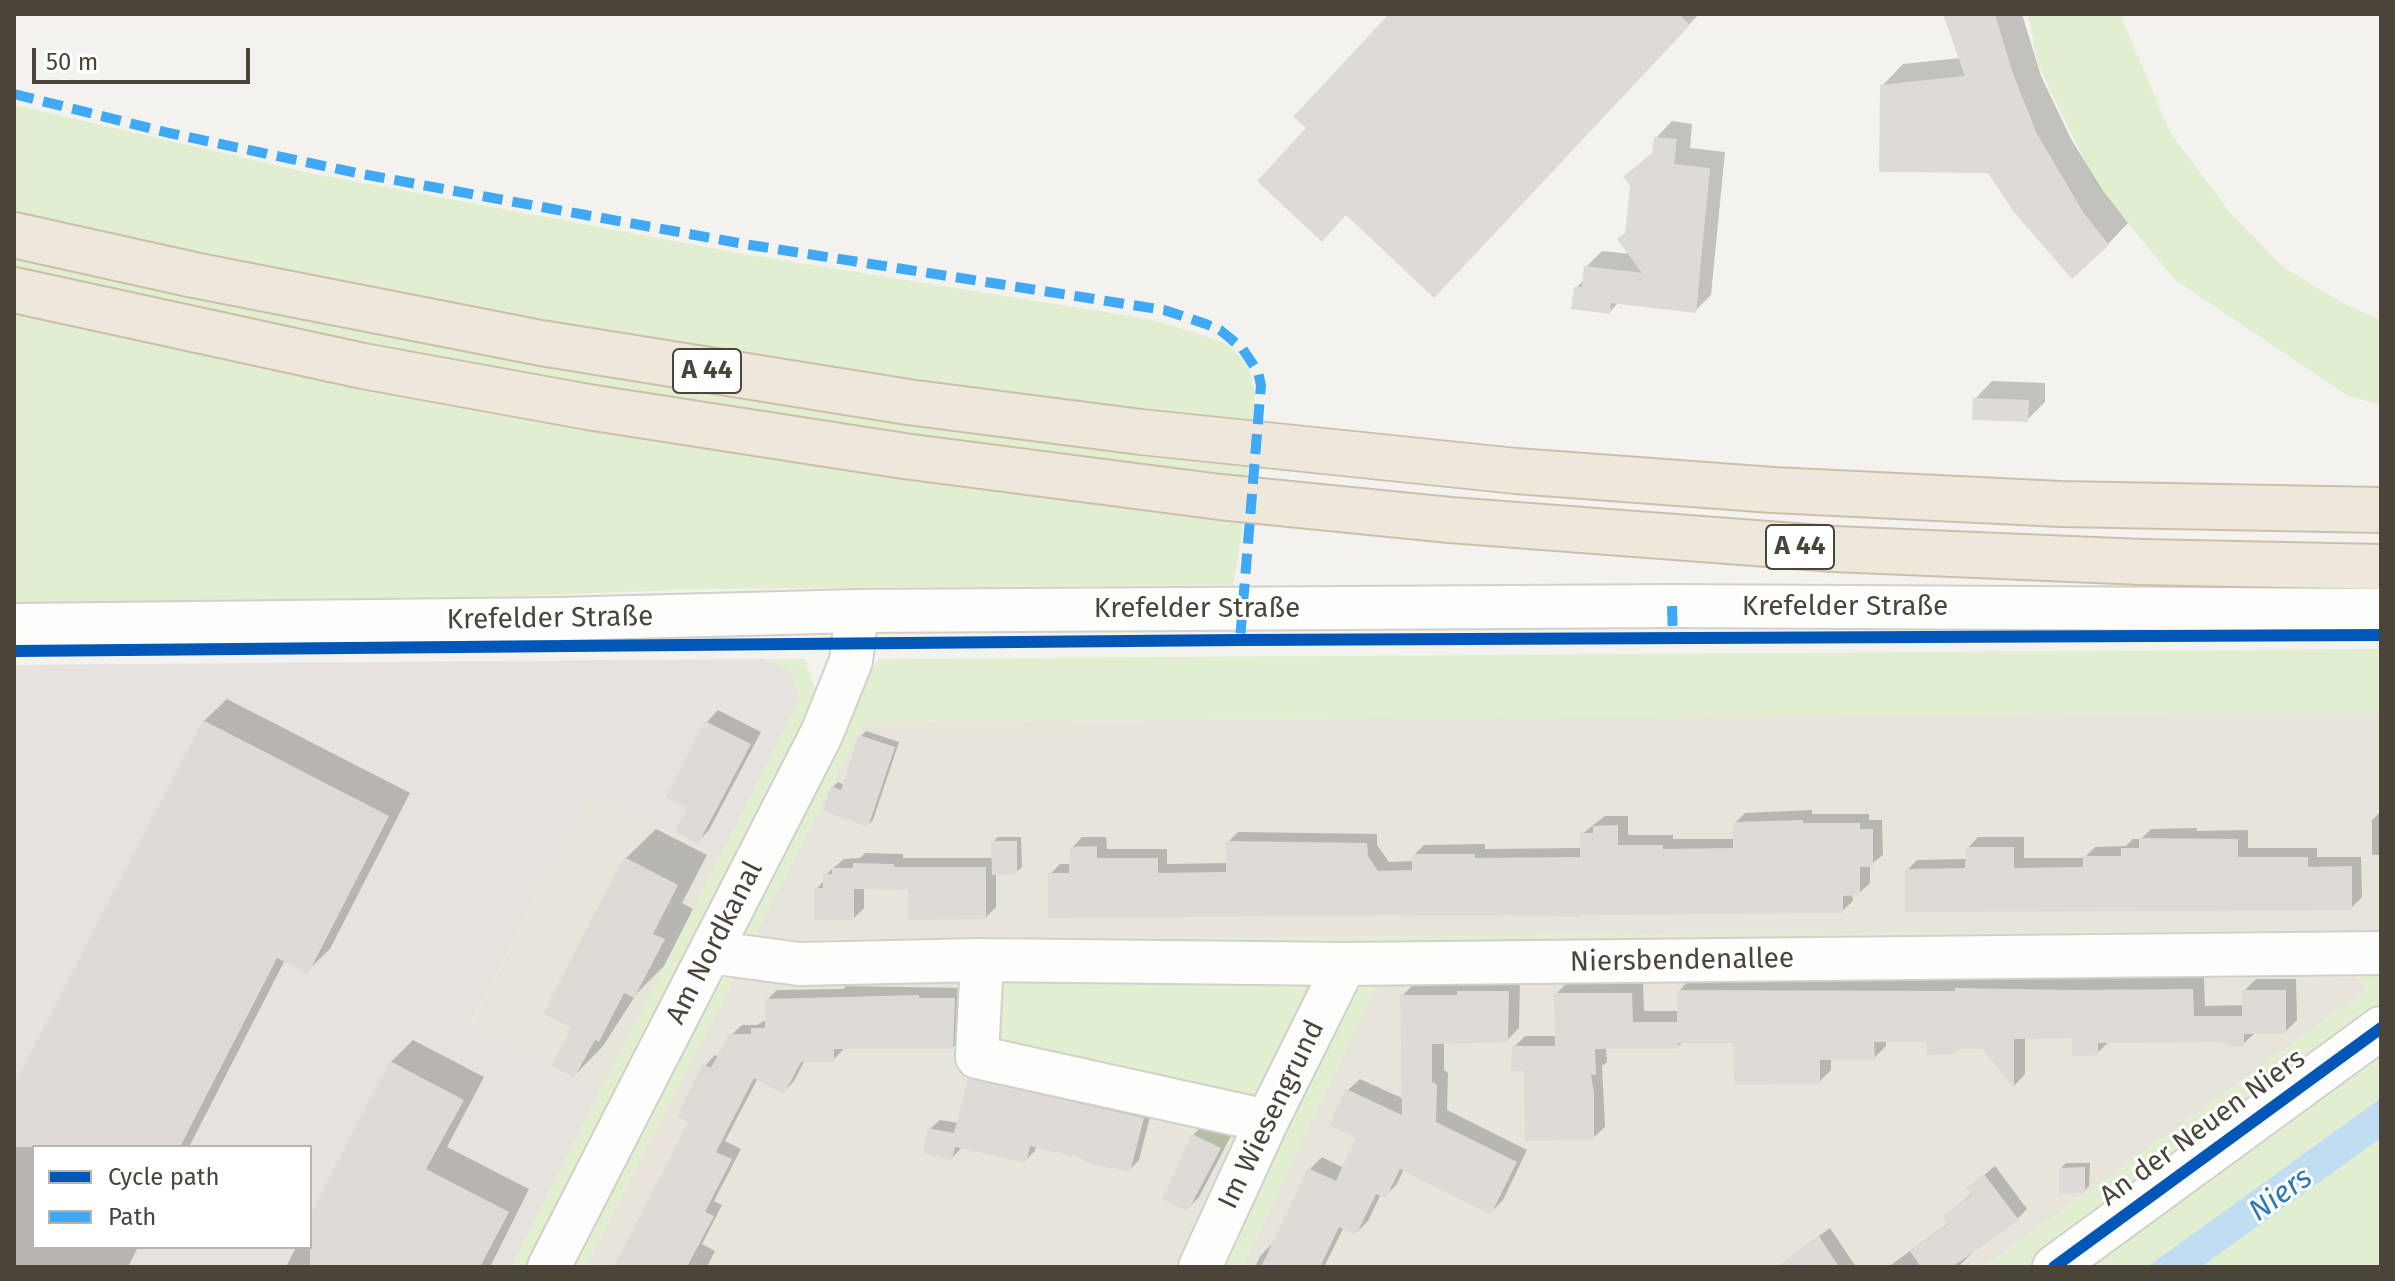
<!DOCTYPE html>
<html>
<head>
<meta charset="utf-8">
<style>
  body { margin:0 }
  #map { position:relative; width:2395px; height:1281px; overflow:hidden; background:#f4f2ee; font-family:"Fira Sans",sans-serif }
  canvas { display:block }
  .frame { position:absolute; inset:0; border:16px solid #4b4439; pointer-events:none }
  .legend { position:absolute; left:32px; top:1145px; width:280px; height:104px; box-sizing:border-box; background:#fff; border:2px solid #b7b4b0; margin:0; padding:10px 14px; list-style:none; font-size:24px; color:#4b4439 }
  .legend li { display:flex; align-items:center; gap:16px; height:40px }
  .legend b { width:40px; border:2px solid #b7b4b0 }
  .scale { position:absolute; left:32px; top:48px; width:218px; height:36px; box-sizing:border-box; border:4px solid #4b4439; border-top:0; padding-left:10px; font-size:24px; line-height:28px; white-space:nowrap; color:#4b4439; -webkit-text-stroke:6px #fff; paint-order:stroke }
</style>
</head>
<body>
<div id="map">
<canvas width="2395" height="1281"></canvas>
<div class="frame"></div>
<ul class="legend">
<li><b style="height:10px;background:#0057b8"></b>Cycle path</li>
<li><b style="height:10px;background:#3fa9f5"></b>Path</li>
</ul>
<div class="scale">50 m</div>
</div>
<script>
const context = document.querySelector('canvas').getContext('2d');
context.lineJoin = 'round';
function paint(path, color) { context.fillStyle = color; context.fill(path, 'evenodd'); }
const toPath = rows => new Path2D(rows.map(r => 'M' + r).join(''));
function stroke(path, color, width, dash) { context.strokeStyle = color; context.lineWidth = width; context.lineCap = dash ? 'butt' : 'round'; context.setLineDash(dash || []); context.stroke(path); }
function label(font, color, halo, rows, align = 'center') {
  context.font = font + ' "Fira Sans",sans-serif'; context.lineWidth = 6; context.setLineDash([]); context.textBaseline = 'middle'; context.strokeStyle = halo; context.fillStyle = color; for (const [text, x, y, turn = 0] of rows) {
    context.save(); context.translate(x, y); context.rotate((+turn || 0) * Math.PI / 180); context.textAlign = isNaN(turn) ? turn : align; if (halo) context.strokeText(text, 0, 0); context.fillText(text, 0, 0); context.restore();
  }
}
paint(toPath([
  [2381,713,2381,931,752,940,864,722],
  [591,790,721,857,600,1092,470,1026],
  [2351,966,2367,990,1984,1267,1242,1267,1382,973],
  [956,976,957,1072,1166,1121,1233,1152,1178,1267,585,1267,734,978]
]), '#e7e4dc');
paint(toPath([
  [763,659,790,670,800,700,721,857,591,791,470,1025,600,1092,511,1267,14,1267,14,665],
  [34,1147,310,1147,310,1247,34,1247]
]), '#e6e2de');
paint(toPath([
  [2028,14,2120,14,2171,134,2232,215,2283,267,2346,305,2381,320,2381,405,2348,396,2175,280,2096,184,2038,65],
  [14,105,305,172,738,253,1148,319,1194,332,1230,345,1249,368,1255,394,1241,538,1233,585,707,589,325,603,14,608],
  [2381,649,2381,713,864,722,752,940,2381,931,2381,939,748,949,739,930,878,659],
  [763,659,805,659,816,690,812,716,530,1267,511,1267,799,700,790,670],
  [2381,963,2381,1017,2036,1267,1984,1267,2367,990,2351,966,1382,973,1242,1267,1210,1267,1350,1000,1369,973],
  [968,973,967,1061,1244,1130,1188,1267,1178,1267,1233,1152,1166,1121,957,1072,956,976,734,978,585,1267,566,1267,712,983,735,974],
  [1310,973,1314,1001,1257,1103,995,1047,991,981],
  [2381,1044,2381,1098,2147,1267,2072,1267],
  [2381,1138,2381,1267,2201,1267]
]), '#e1eecf');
paint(toPath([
  [2381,1098,2381,1138,2201,1267,2147,1267]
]), '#c0ddf1');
paint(toPath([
  [1391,14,1699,14,1456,274,1309,128],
  [1752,14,1847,14,1752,15],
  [1946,14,2022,14,2041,76,2071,139,2103,191,2128,223,2108,244,1989,171,1882,86,1903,64,1961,58],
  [1672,121,1692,124,1690,148,1725,152,1711,295,1695,311,1619,302,1610,312,1576,288,1585,279,1586,267,1602,251,1631,254,1627,232,1632,186,1626,177,1654,151,1656,138],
  [1992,381,2045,383,2045,402,2028,419,1975,399],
  [227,699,410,793,330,949,307,971,285,960,189,1147,34,1147,34,1247,138,1247,128,1267,14,1267,14,1091,204,721],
  [718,710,761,732,709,830,698,841,690,807,669,796,707,722],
  [866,731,899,742,873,820,868,825,833,787,838,782,845,785,861,736],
  [1812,810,1812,814,1869,814,1869,820,1882,820,1883,855,1870,865,1870,883,1859,893,1852,893,1853,901,1842,911,1050,874,1060,864,1071,864,1072,848,1082,837,1106,837,1107,849,1167,849,1167,864,1228,863,1228,842,1238,832,1377,834,1377,845,1389,862,1414,861,1414,855,1424,845,1485,844,1485,849,1582,848,1582,834,1605,816,1628,816,1628,835,1673,835,1673,839,1735,839,1735,823,1745,813],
  [2381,811,2381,855,2372,855,2372,820],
  [2197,828,2197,831,2248,830,2248,848,2317,848,2317,857,2361,857,2362,897,2351,908,1907,870,1917,860,1967,859,1968,848,1978,837,2024,837,2024,858,2084,858,2095,847,2126,846,2133,839,2141,839,2151,829],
  [656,829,707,855,682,903,693,909,664,966,637,993,603,1046,574,1076,574,1027,626,858],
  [998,837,1021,837,1022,867,1016,872,996,873,996,907,986,917,910,888,864,887,864,908,854,918,816,889,825,880,825,875,844,859,860,858,865,853,903,854,903,858,993,858,993,842],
  [2204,978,2205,1006,2244,1005,2244,991,2256,979,2296,979,2297,1020,2285,1032,2256,1032,2243,1044,2223,1040,2110,1041,2097,1053,2074,1036,2025,1037,2025,1074,2015,1085,1983,1047,1928,1040,1886,1040,1886,1046,1874,1058,1831,1058,1831,1070,1819,1082,1735,1041,1683,1041,1677,1047,1606,1047,1607,1062,1602,1066,1605,1127,1593,1138,1526,1069,1514,1047,1525,1036,1557,1036,1556,994,1568,982,1643,982,1644,1011,1679,1011,1679,991,1690,979],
  [1471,980,1520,980,1519,1028,1507,1040,1444,1042,1444,1070,1448,1073,1447,1110,1527,1150,1503,1200,1491,1212,1404,1169,1397,1184,1385,1196,1381,1194,1368,1221,1356,1233,1344,1227,1324,1267,1255,1267,1260,1256,1272,1244,1310,1169,1322,1157,1344,1168,1359,1137,1348,1090,1360,1079,1404,1099,1402,996,1414,984,1467,984],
  [846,986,965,988,963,1036,953,1047,843,1047,843,1050,833,1060,805,1060,794,1081,784,1092,758,1078,725,1141,741,1149,714,1201,722,1205,702,1244,715,1251,707,1267,616,1267,691,1121,705,1066,715,1055,719,1057,731,1035,742,1025,757,1025,767,1019,767,1000,777,990,843,989],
  [413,1040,484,1077,447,1147,529,1189,490,1267,286,1267,296,1247,310,1247,310,1220,391,1062],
  [979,1070,1152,1109,1139,1160,1129,1170,1036,1146,1035,1151,1025,1161,962,1147,952,1158,930,1129,940,1120,959,1123,969,1080],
  [1205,1123,1231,1136,1199,1197,1188,1208,1193,1135],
  [2066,1163,2090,1163,2089,1186,2084,1191,2061,1168],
  [1995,1166,2027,1209,2017,1219,1970,1252,1971,1254,1958,1267,1888,1267,1950,1222,1945,1216,1973,1193,1969,1188],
  [1830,1228,1856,1267,1786,1267,1784,1264,1794,1254]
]), '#0003');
paint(toPath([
  [1389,14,1679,14,1690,25,1434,298,1346,215,1322,242,1257,181,1306,128,1293,117],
  [1943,14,1995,14,2012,71,2036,132,2083,212,2109,245,2072,279,2013,211,1988,173,1879,172,1880,85,1965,76],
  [1654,137,1677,139,1674,164,1710,168,1696,313,1611,303,1610,314,1571,309,1574,287,1582,287,1584,266,1642,273,1617,239,1625,233,1629,197,1630,186,1623,177,1652,153],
  [1973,398,2029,400,2028,422,1972,420],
  [203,720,389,816,308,974,277,958,180,1147,14,1147,14,1085],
  [705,721,751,744,698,844,675,831,688,808,666,797],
  [859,735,895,747,868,827,823,811,831,786,841,790],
  [1803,820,1803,823,1860,823,1860,829,1873,829,1873,867,1860,867,1860,895,1843,896,1843,913,1580,915,1581,917,1473,915,1048,918,1048,873,1069,873,1070,847,1097,846,1097,858,1158,858,1158,873,1226,872,1226,841,1367,843,1368,856,1378,871,1412,870,1412,854,1475,854,1475,858,1580,857,1580,833,1593,833,1593,826,1618,825,1618,845,1663,845,1663,849,1733,848,1733,822],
  [2139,838,2238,839,2238,857,2308,857,2308,867,2352,866,2352,910,1905,912,1905,869,1965,868,1966,847,2014,847,2014,868,2083,867,2083,856,2121,856,2121,848,2139,848],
  [991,841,1017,841,1017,874,992,875],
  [624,857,678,885,653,934,665,939,634,998,624,993,599,1042,595,1040,574,1078,551,1066,571,1028,543,1014],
  [853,863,894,864,894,867,986,867,986,919,908,920,908,890,854,889,854,920,814,920,814,888,823,888,823,874,832,874,832,868,853,868],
  [1955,988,2073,990,2193,989,2194,1016,2242,1016,2242,990,2286,990,2286,1034,2244,1034,2244,1046,2228,1047,2222,1042,2098,1043,2098,1055,2085,1056,2072,1056,2072,1038,2014,1039,2014,1088,1983,1049,1958,1049,1953,1054,1926,1055,1926,1042,1874,1042,1875,1060,1820,1060,1820,1084,1734,1085,1733,1043,1678,1043,1678,1049,1595,1049,1596,1075,1591,1075,1594,1093,1594,1140,1525,1141,1524,1071,1511,1071,1512,1046,1555,1046,1554,993,1632,993,1633,1022,1677,1022,1677,990,1955,991],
  [1457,991,1509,991,1508,1042,1432,1044,1432,1082,1437,1085,1436,1122,1517,1162,1491,1214,1400,1169,1386,1198,1376,1194,1356,1235,1339,1227,1320,1267,1261,1267,1308,1168,1336,1181,1346,1159,1356,1138,1329,1125,1346,1089,1402,1115,1400,995,1457,995],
  [919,995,919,998,955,998,953,1049,834,1049,834,1062,801,1062,784,1094,754,1078,716,1152,732,1159,705,1212,714,1216,687,1267,614,1267,688,1122,677,1116,703,1064,711,1068,729,1034,751,1034,751,1028,765,1028,765,999],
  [390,1061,464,1100,426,1169,509,1212,480,1267,310,1267,310,1215],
  [968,1078,1144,1118,1130,1172,1084,1162,1085,1159,1030,1146,1026,1163,955,1147,952,1160,923,1153,928,1128,954,1133],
  [1192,1134,1221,1148,1188,1211,1162,1199],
  [2085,1167,2085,1193,2059,1194,2059,1168],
  [1984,1174,2019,1220,1952,1267,1921,1267,1910,1251,1948,1224,1943,1216,1972,1195,1966,1188],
  [1819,1236,1839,1267,1777,1267,1805,1246]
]), '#dedbd6');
const minor = toPath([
  [14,625,557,619,857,611,1672,606,2381,610],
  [710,952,799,964,982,960,1345,964,2381,953],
  [982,960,977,1057,1267,1121],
  [549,1267,822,733,851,661,857,611],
  [1200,1267,1267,1121,1345,964],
  [2054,1267,2381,1028]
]);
const highway = toPath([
  [14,235,194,275,541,343,908,402,1141,432,1516,471,1773,490,2061,504,2381,510],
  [14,290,363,366,588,407,904,456,1220,497,1450,520,1834,549,2142,562,2381,567]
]);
stroke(minor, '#d2d0cb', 46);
stroke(highway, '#ccbfa9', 48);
stroke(minor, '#fdfdfc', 42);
stroke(highway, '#ede8db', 44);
stroke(toPath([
  [14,94,169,133,362,174,744,244,1164,310,1206,324,1220,330,1242,348,1258,372,1261,385,1240,640],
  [1672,606,1673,638]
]), '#3fa9f5', 10, [20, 10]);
stroke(toPath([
  [14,651,1240,640,2381,635],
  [2054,1267,2381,1028]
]), '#0057b8', 12);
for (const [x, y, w] of [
  [707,371,68],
  [1800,547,68]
]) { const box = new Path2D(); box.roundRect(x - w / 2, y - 22, w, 44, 6); context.fillStyle = '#fff'; context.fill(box); stroke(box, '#4b4439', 2); }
label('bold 26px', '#4b4439', null, [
  ["A 44",707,371],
  ["A 44",1800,547]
]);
label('28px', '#4b4439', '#fff', [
  ["Krefelder Straße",1845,607],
  ["Krefelder Straße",1197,609],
  ["Krefelder Straße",550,619,-1],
  ["Am Nordkanal",715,943,-63],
  ["Niersbendenallee",1682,961,-1],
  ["Im Wiesengrund",1272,1115,-64],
  ["An der Neuen Niers",2203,1128,-36]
]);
label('italic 30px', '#2e7ab2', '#fff', [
  ["Niers",2281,1195,-36]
]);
</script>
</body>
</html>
